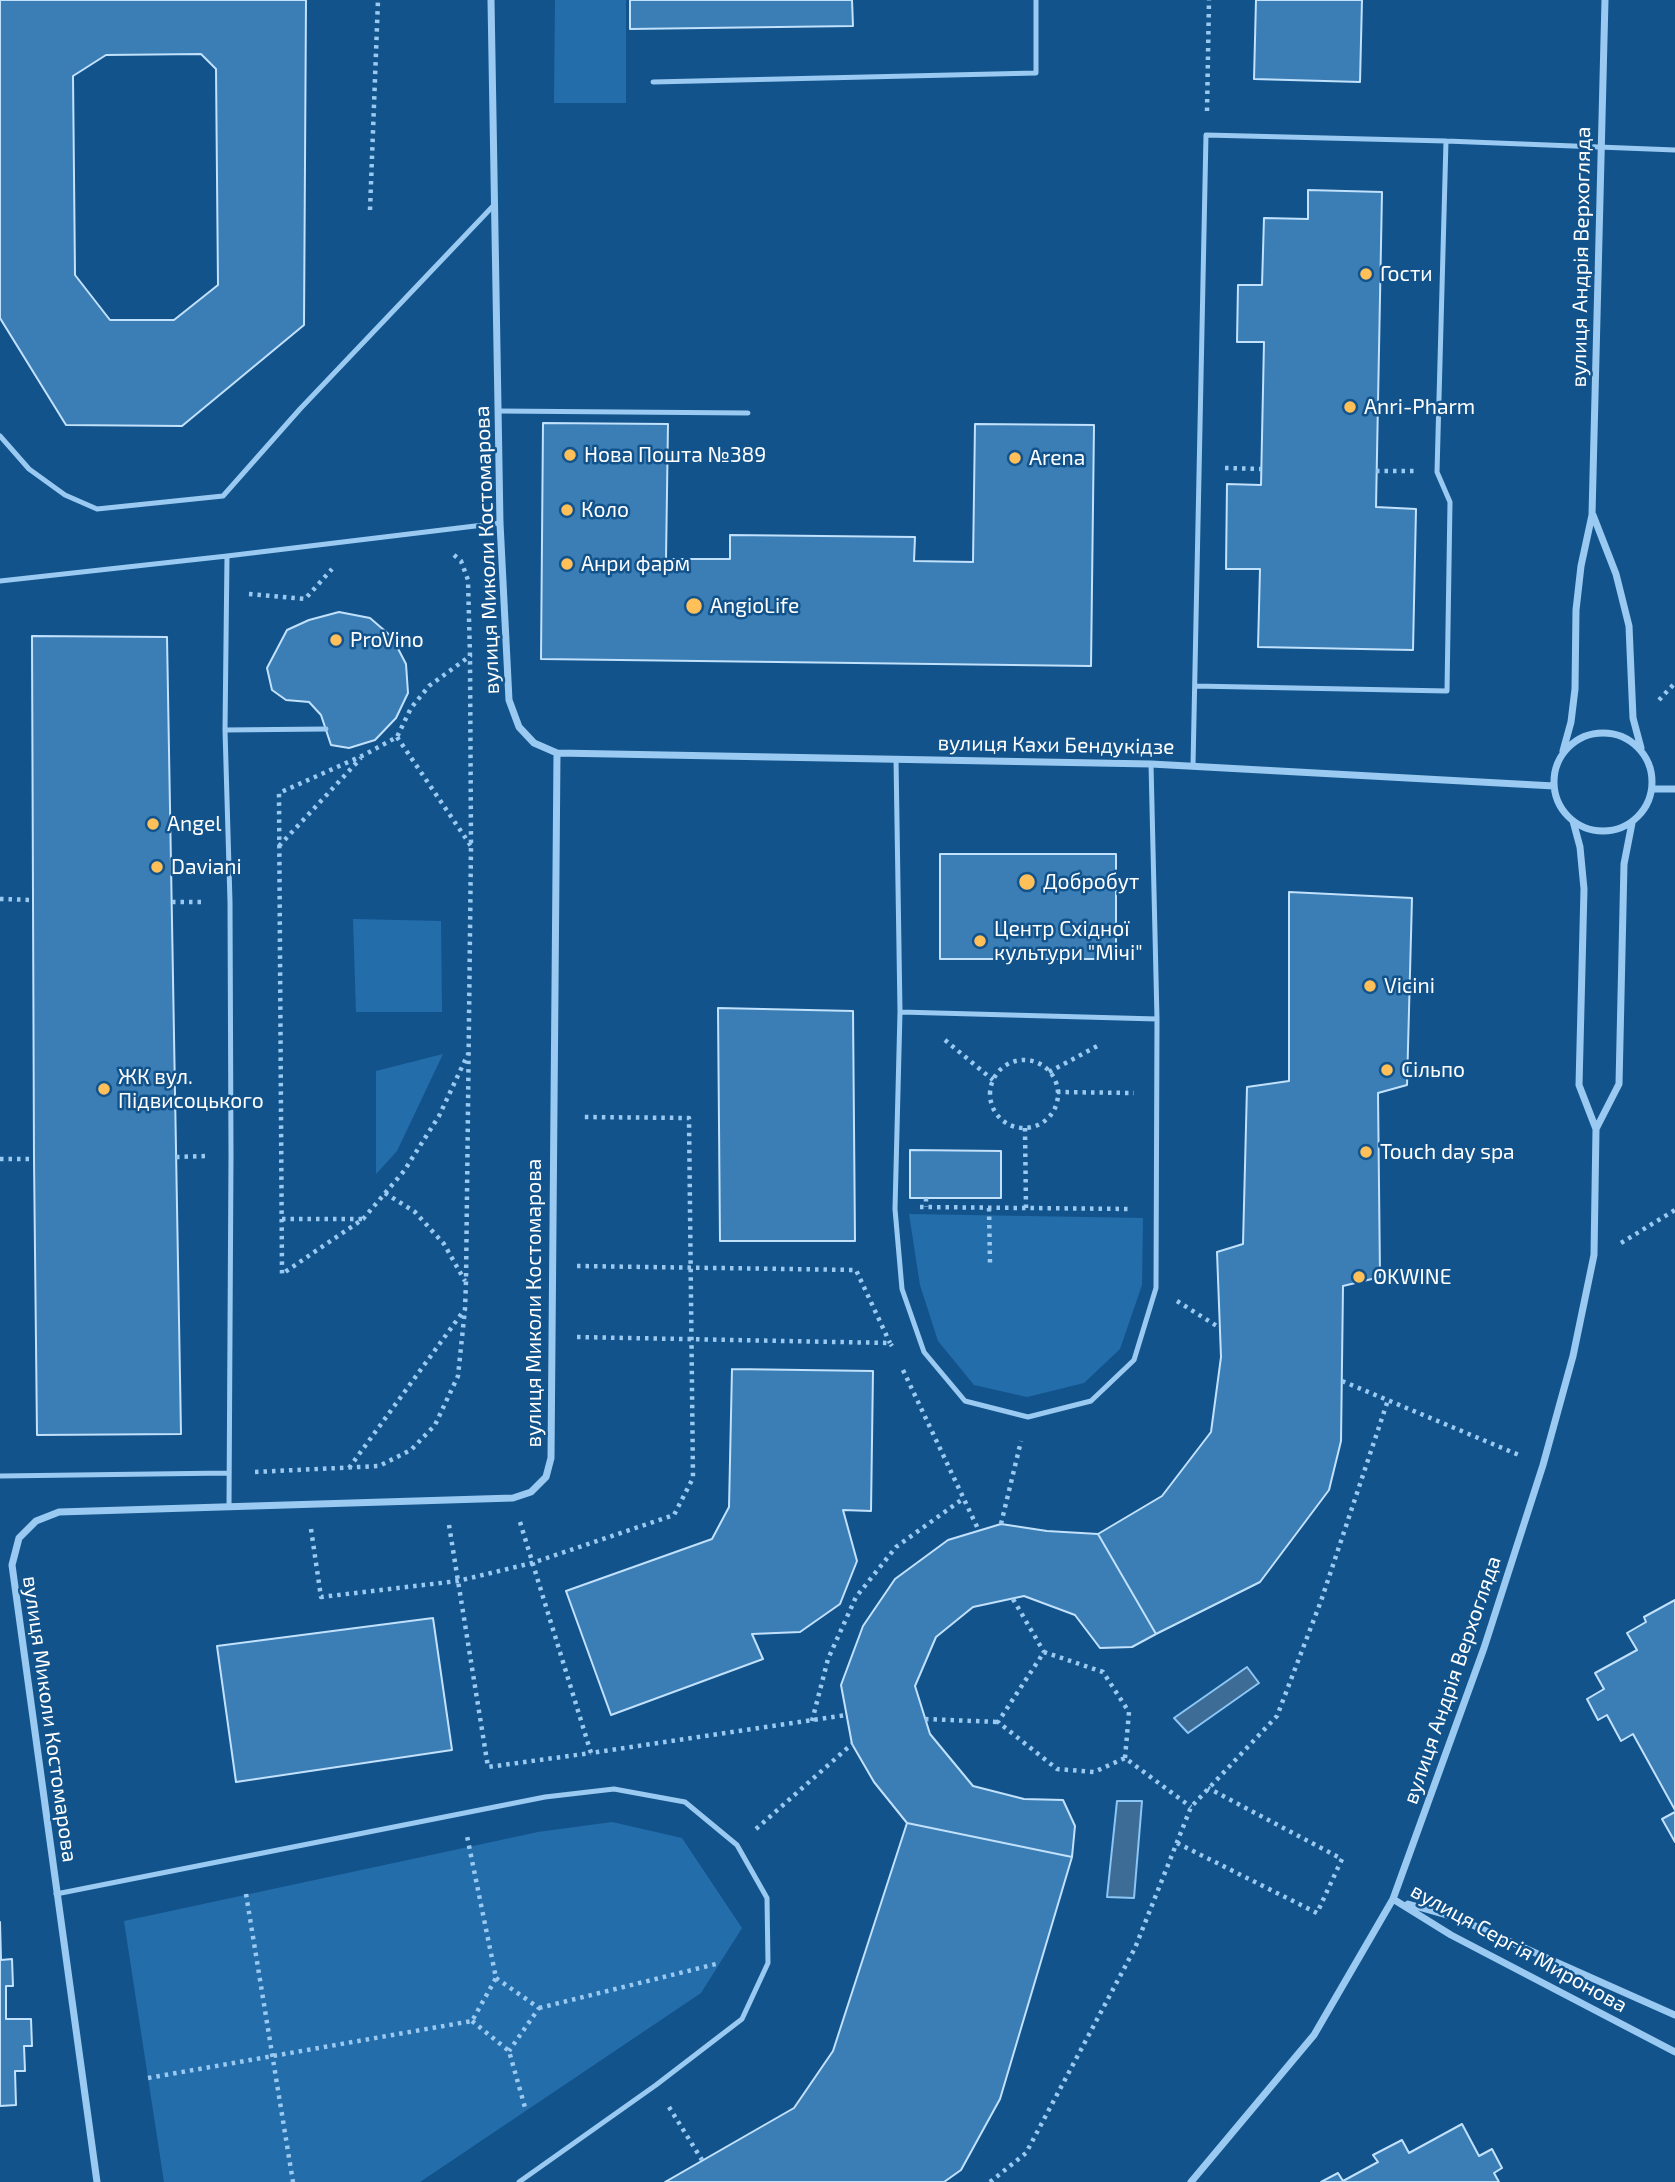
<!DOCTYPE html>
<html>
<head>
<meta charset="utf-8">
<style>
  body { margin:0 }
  canvas { display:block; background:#12538c }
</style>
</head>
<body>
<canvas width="1675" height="2182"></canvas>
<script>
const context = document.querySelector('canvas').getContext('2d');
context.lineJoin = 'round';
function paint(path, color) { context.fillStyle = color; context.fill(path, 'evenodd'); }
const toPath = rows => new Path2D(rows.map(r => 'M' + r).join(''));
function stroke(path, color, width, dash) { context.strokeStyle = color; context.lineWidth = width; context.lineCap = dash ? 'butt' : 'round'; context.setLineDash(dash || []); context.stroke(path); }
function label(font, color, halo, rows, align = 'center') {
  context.font = font + ' "Exo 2",sans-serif'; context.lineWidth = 5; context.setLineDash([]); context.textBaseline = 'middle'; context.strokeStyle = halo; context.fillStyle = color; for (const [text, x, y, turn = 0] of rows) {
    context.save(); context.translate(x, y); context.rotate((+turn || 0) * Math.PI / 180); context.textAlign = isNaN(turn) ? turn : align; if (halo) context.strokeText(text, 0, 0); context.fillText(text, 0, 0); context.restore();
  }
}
paint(toPath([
  [555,0,626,0,626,103,554,103],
  [353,919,441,921,442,1012,356,1012],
  [443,1054,397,1151,376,1174,376,1071],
  [909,1214,1143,1218,1142,1285,1120,1349,1084,1383,1027,1397,974,1385,938,1341,920,1285],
  [612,1822,682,1838,742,1928,701,1993,420,2182,164,2182,124,1921,538,1832]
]), '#246dab');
const water = toPath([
  [1247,1667,1259,1683,1188,1733,1174,1718,1247,1667],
  [1117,1801,1142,1801,1134,1898,1107,1897,1117,1801]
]);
paint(water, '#3d6c96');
stroke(water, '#8cc6f4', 2);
const building = toPath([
  [0,0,306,0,304,325,182,426,66,425,0,318,0,0],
  [201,54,216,69,218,285,174,320,110,320,75,275,73,76,106,55,201,54],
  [630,0,852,0,853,26,630,29,630,0],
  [1256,0,1362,0,1360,82,1254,79,1256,0],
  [1308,190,1382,192,1376,507,1416,509,1413,650,1258,647,1260,569,1226,569,1227,484,1261,485,1264,342,1237,342,1238,285,1262,285,1264,218,1308,219,1308,190],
  [543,423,668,424,666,559,730,559,730,535,915,537,914,561,973,562,975,424,1094,425,1091,666,541,659,543,423],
  [339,612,370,618,392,637,406,664,408,693,396,718,375,740,349,748,331,745,321,715,309,702,286,700,272,690,267,668,287,630,309,620,339,612],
  [32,636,167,637,181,1434,37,1435,34,1159,32,636],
  [940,854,1116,854,1116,959,940,959,940,854],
  [1289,892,1412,898,1407,1085,1378,1093,1380,1277,1343,1286,1341,1441,1329,1490,1260,1582,1156,1634,1098,1534,1162,1496,1211,1432,1221,1357,1217,1252,1243,1244,1247,1087,1289,1081,1289,892],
  [718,1008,853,1011,855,1241,720,1241,718,1008],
  [910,1150,1001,1151,1001,1198,910,1198,910,1150],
  [732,1369,873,1371,871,1511,843,1510,857,1561,840,1604,800,1632,752,1634,763,1659,611,1715,566,1591,712,1539,729,1507,732,1369],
  [1001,1524,1047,1531,1098,1534,1156,1634,1132,1647,1100,1648,1075,1615,1024,1596,973,1607,936,1637,915,1686,930,1734,973,1786,1024,1799,1063,1800,1075,1826,1072,1857,907,1823,874,1782,852,1744,841,1685,863,1626,895,1579,948,1540,1001,1524],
  [1675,1600,1675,1810,1633,1734,1621,1741,1607,1715,1598,1720,1587,1699,1604,1689,1595,1673,1637,1650,1627,1633,1646,1622,1644,1617,1675,1600],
  [433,1618,452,1750,236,1782,217,1646,433,1618],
  [1675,1812,1675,1842,1662,1819,1675,1812],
  [907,1823,1072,1857,1000,2099,961,2170,944,2182,665,2182,794,2108,833,2051,907,1823],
  [0,1922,1,1960,12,1959,13,1986,6,1986,6,2019,31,2019,32,2046,24,2046,25,2071,15,2071,16,2105,0,2106,0,1922],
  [1462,2124,1479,2156,1492,2149,1502,2168,1494,2173,1499,2182,1321,2182,1338,2173,1343,2181,1378,2162,1373,2155,1402,2140,1409,2153,1462,2124]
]);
paint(building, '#3b7db5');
stroke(building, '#c1e1fc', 2);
stroke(toPath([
  [1207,111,1209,0],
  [370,210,378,0],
  [1225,468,1261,469],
  [1376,471,1414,471],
  [454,555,461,561,468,580,470,656,429,686,411,708,397,737,364,755,279,793,282,1274,363,1219,404,1171,439,1116,468,1054],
  [249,594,305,599,332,569],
  [1659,700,1675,683],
  [397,737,471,846],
  [279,846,361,758],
  [0,899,33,900],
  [172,902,206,902],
  [945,1040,993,1080],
  '990 1094a34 34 0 1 1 68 0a34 34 0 1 1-68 0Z',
  [1049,1072,1101,1044],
  [1057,1092,1134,1093],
  [1025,1128,1026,1209],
  [176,1157,207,1156],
  [0,1159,34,1159],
  [385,1193,415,1212,444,1244,465,1281],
  [926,1198,926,1207],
  [920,1207,1132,1209],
  [989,1208,990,1263],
  [282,1219,362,1219],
  [1621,1243,1675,1210],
  [577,1266,856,1270,890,1343],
  [1177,1301,1220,1328],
  [577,1337,890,1343,892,1346],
  [903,1370,979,1531],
  [1342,1381,1519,1455],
  [349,1468,465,1309],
  [255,1472,379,1466,411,1450,435,1425,458,1376,465,1309,466,1282,471,846,470,657],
  [520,1522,591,1753,847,1715],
  [1001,1524,1021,1441],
  [449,1525,488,1767,591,1753],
  [311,1529,321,1597,458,1581,532,1563,674,1515,693,1478,689,1118,580,1117],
  [1013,1599,1044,1652],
  [925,1719,998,1722],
  [812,1721,828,1659,856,1597,896,1547,964,1498],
  [1125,1758,1129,1712,1103,1672,1044,1652,998,1722,1057,1769,1094,1772,1125,1758,1191,1807],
  [756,1829,852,1744],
  [1177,1843,1317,1913,1342,1859,1208,1788],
  [246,1894,293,2182],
  [496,1978,539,2008,509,2051],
  [539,2008,720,1963],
  [472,2021,509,2051,526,2111],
  [148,2078,472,2021,496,1978,467,1836],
  [669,2107,702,2160],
  [990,2182,1026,2153,1135,1948,1191,1807,1277,1716,1321,1601,1388,1400]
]), '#9acaf1', 4.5, [3.5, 5]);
stroke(toPath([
  [653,82,1036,73,1036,0],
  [498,411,748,413],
  [0,436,29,469,65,495,97,509,223,496,300,409,495,204],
  [227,556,225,730,230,902,231,1156,229,1507],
  [0,581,227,556,500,523],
  [1195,686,1447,691,1450,502,1437,472,1446,141],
  [225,730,326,729],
  [896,759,900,1012,895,1209,902,1289,924,1352,965,1401,1028,1417,1091,1401,1134,1360,1156,1288,1157,1019,1151,764],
  [1193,766,1206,135,1446,141,1675,150],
  [900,1012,1157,1019],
  [0,1476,228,1473],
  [56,1894,545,1797,614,1789,685,1802,737,1845,767,1898,768,1963,742,2019,656,2085,519,2182]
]), '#9acaf1', 5);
stroke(toPath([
  [491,0,500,523,509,700,519,727,534,743,557,753,1151,764,1554,786],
  [1593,515,1616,574,1629,626,1633,718,1641,748],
  '1554 782a49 49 0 1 1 98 0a49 49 0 1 1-98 0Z',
  [1563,751,1571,722,1575,689,1576,610,1581,566,1592,515,1605,0],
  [1653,789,1675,789],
  [1596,1129,1619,1084,1624,864,1632,823],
  [1393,1899,1451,1935,1675,2052],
  [1408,1904,1457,1918,1675,2015],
  [97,2182,12,1565,19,1538,36,1521,59,1512,513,1498,531,1492,546,1477,551,1458,557,753],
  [1191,2182,1314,2035,1393,1899,1484,1648,1543,1465,1573,1356,1594,1255,1596,1129,1579,1085,1584,889,1580,847,1573,821]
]), '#9acaf1', 7);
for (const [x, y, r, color] of [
  [1366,274,7,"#ffc05a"],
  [1350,407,7,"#ffc05a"],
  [570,455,7,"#ffc05a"],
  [1015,458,7,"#ffc05a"],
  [567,510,7,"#ffc05a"],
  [567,564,7,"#ffc05a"],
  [694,606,9,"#ffc05a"],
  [336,640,7,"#ffc05a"],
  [153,824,7,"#ffc05a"],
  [157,867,7,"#ffc05a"],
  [1027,882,9,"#ffc05a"],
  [980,941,7,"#ffc05a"],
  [1370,986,7,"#ffc05a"],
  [1387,1070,7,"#ffc05a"],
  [104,1089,7,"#ffc05a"],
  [1366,1152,7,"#ffc05a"],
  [1359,1277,7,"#ffc05a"]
]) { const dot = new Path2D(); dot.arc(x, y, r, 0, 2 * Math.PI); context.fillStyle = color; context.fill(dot); stroke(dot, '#12538c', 2.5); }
label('21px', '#fff', '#12538c', [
  ["вулиця Андрія Верхогляда",1581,257,-89],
  ["вулиця Миколи Костомарова",487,550,-92],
  ["вулиця Кахи Бендукідзе",1056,745,1],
  ["вулиця Миколи Костомарова",534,1303,-90],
  ["вулиця Андрія Верхогляда",1452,1680,-71],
  ["вулиця Миколи Костомарова",50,1719,82],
  ["вулиця Сергія Миронова",1519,1948,29]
]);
label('21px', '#fff', '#12538c', [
  ["Гости",1380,274],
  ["Anri-Pharm",1364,407],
  ["Нова Пошта №389",584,455],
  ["Arena",1029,458],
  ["Коло",581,510],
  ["Анри фарм",581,564],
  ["AngioLife",710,606],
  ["ProVino",350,640],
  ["Angel",167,824],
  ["Daviani",171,867],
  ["Добробут",1043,882],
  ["Центр Східної",994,929],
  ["культури \"Мічі\"",994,953],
  ["Vicini",1384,986],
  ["Сільпо",1401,1070],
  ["ЖК вул.",118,1077],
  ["Підвисоцького",118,1101],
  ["Touch day spa",1380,1152],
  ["OKWINE",1373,1277]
], 'left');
</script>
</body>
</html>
